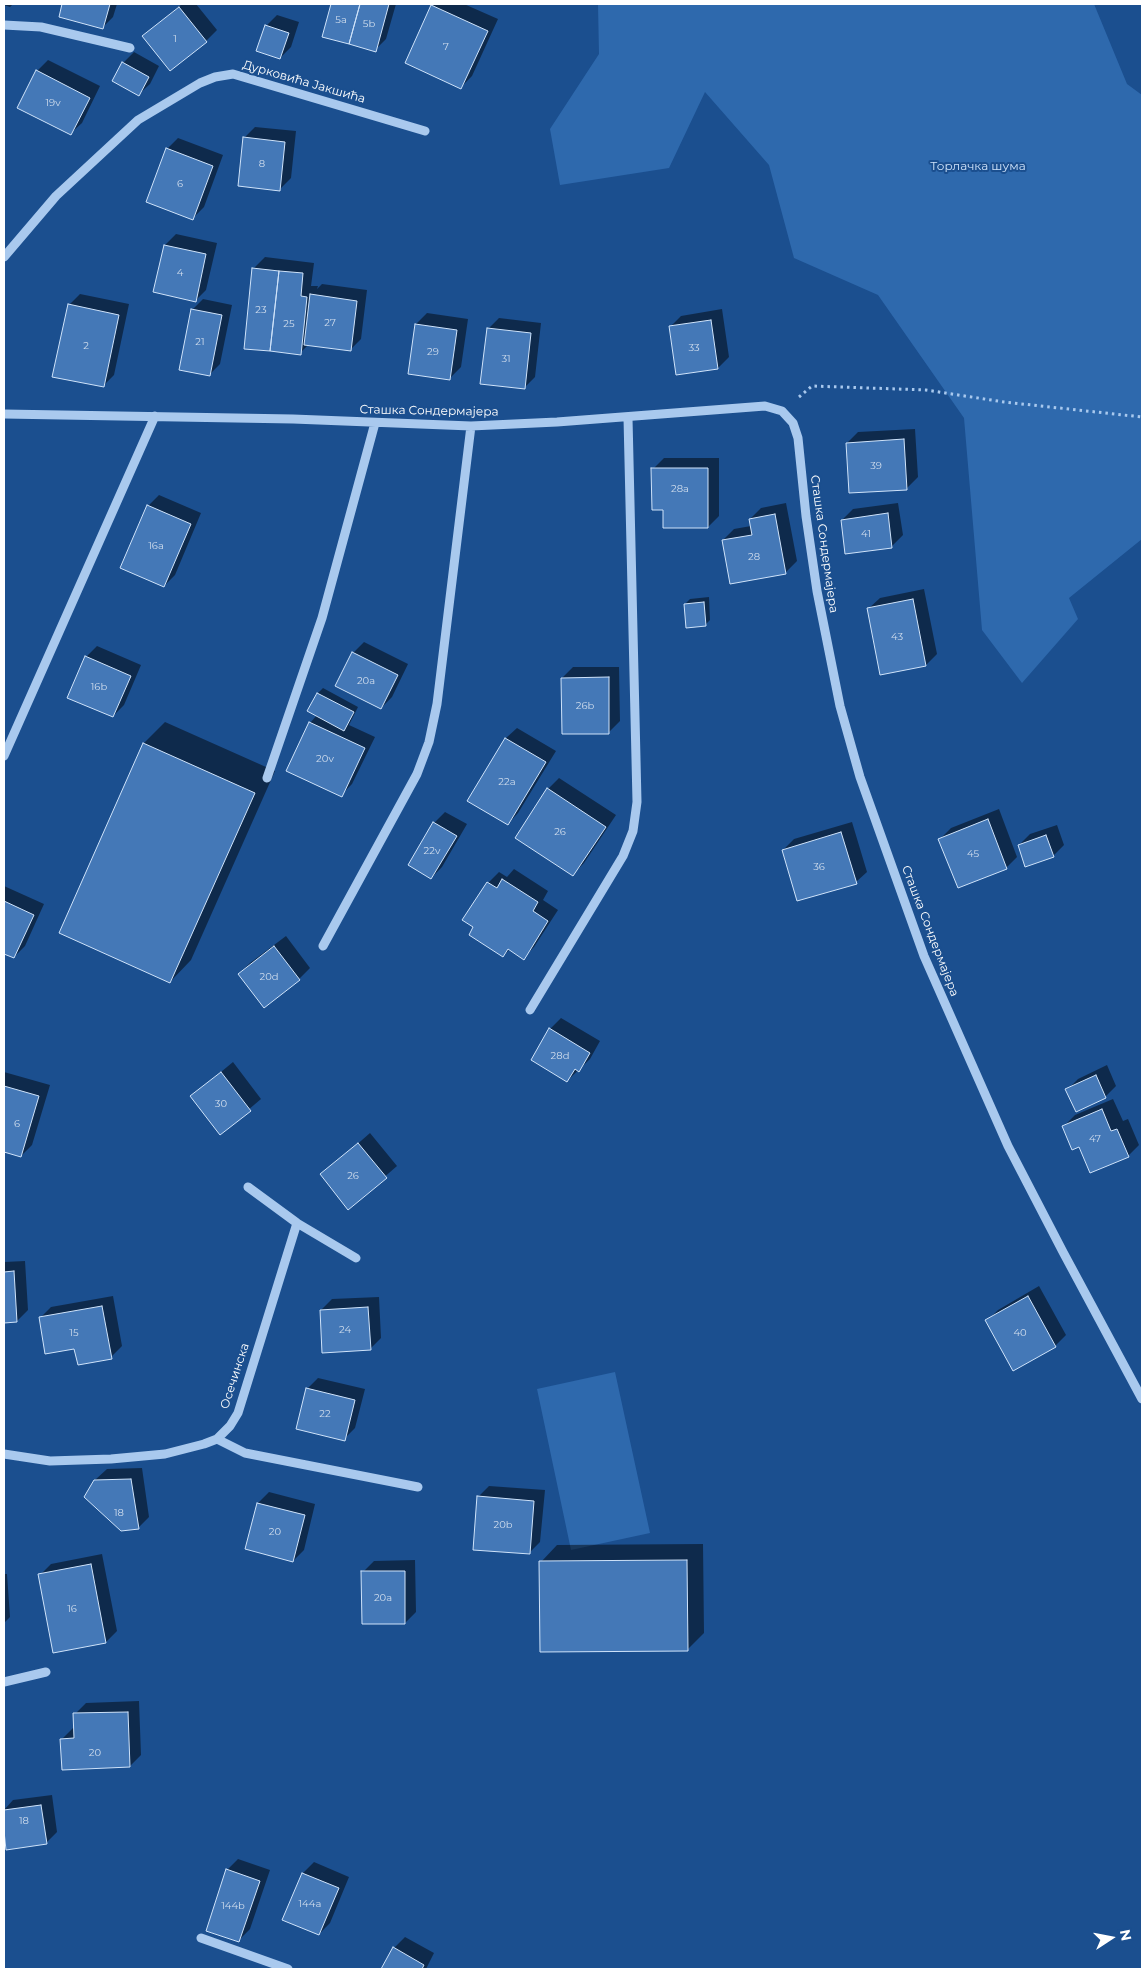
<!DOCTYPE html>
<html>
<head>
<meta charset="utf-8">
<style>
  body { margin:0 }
  #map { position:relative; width:1146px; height:1973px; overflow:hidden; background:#1b4f8f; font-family:Montserrat,sans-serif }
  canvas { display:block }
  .frame { position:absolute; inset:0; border:5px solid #fff; pointer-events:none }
  .north { position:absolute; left:1086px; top:1913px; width:50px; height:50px; -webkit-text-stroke:4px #1b4f8f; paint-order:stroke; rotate:79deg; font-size:14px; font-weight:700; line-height:20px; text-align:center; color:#fff }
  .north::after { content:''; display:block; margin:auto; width:18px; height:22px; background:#fff; clip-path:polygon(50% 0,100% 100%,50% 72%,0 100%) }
</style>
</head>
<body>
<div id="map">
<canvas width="1146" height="1973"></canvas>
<div class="frame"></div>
<div class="north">N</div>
</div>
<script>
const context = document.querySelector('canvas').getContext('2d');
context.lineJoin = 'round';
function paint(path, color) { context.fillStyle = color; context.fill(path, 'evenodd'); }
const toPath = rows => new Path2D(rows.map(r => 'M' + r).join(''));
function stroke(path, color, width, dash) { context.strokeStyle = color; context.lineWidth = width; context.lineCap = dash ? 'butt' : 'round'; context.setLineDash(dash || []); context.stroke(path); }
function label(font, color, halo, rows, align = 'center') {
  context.font = font + ' Montserrat,sans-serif'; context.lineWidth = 4; context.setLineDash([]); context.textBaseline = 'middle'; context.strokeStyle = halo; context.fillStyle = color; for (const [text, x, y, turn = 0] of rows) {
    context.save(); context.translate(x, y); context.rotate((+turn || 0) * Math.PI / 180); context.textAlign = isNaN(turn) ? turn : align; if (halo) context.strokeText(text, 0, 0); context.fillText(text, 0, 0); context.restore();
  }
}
paint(toPath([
  [598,4,1094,4,1127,84,1142,95,1142,539,1069,598,1078,619,1022,683,982,630,964,418,878,295,794,258,769,165,705,92,669,168,560,185,550,129,599,54],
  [615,1372,650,1533,571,1550,537,1389]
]), '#2e69ad');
paint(toPath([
  [4,4,13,4,10,7,4,5],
  [64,4,117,4,113,17,102,28,60,16],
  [182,4,196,4,217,30,206,41,144,36],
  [332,4,396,4,386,39,375,50,324,36],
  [434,4,464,4,498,19,472,76,461,87,407,63],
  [277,15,299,22,291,47,280,58,266,26],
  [134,52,159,66,150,84,139,94,123,63],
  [48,60,100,86,82,123,71,133,37,71],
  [255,127,296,131,291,178,280,189,244,138],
  [178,138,223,155,204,207,193,218,167,149],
  [176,234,217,243,206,290,195,301,155,292,165,245],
  [265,257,314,263,311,286,318,286,317,289,322,284,367,290,361,339,350,350,309,344,300,353,254,268],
  [80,294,129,304,114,375,103,386,69,305],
  [203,299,232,305,220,364,209,375,192,310],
  [722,309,729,357,718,368,677,374,670,327,681,316],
  [427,313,468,319,461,367,450,378,416,324],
  [499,318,541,323,535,377,524,388,488,329],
  [915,429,918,477,907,488,847,443,858,432],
  [664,458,719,458,719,516,708,527,664,509,653,469],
  [159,495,201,513,175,575,164,586,148,506],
  [786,503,797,561,786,572,731,582,723,540,734,529,751,526,750,519,761,508],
  [898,503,903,535,892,546,842,520,853,509],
  [924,589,937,654,926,665,881,674,868,609,880,598],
  [709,597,710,620,705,625,685,604,690,599],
  [364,642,408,664,392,697,381,708,353,653],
  [97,646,141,665,124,705,113,716,86,657],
  [573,667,619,667,620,721,609,732,562,678],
  [323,688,358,707,349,725,375,737,352,784,341,795,310,723,317,715,309,711,318,693],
  [165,722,275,771,191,960,170,982,61,932,144,743],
  [517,728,556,751,518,813,508,824,469,801,506,738],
  [559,778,616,815,584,863,573,874,517,837,548,789],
  [999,809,1017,857,1006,868,940,839,951,828],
  [445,812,467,824,442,867,431,878,434,823],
  [852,822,867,872,856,882,783,850,794,839],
  [1057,825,1064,845,1053,856,1019,845,1030,834],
  [514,869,548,891,543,900,558,910,534,947,523,958,510,949,503,956,475,927,488,883,499,872,507,877],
  [4,886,44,904,25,946,14,957,4,952],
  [286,936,310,968,299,979,264,1006,239,974,250,963],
  [561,1018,600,1041,590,1059,567,1081,550,1029],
  [233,1062,261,1099,221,1133,192,1096],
  [1107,1065,1116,1086,1105,1097,1067,1090,1078,1079],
  [4,1072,50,1085,32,1145,21,1156,4,1151],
  [1113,1099,1123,1121,1128,1119,1139,1145,1128,1156,1080,1145,1064,1126,1075,1115],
  [370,1133,397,1166,349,1208,322,1175],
  [25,1261,28,1310,17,1321,4,1321,4,1262],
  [1039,1286,1066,1335,1055,1346,1014,1369,987,1321,998,1310],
  [113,1296,122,1346,111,1357,75,1347,40,1318,51,1307],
  [379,1297,381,1338,370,1349,321,1310,332,1299],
  [318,1378,365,1389,355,1428,344,1439,307,1389],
  [142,1468,149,1517,138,1528,95,1480,107,1469],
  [489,1486,545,1490,540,1542,529,1553,478,1497],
  [269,1492,315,1504,304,1550,293,1561,247,1548,258,1503],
  [703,1544,704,1633,687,1650,541,1562,557,1545],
  [102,1554,117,1631,106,1642,40,1575,51,1564],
  [415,1560,416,1612,405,1623,363,1572,374,1561],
  [4,1574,7,1574,10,1617,4,1623],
  [139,1701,141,1755,130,1766,62,1739,73,1728,75,1728,75,1714,86,1703],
  [52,1795,57,1832,46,1843,8,1849,4,1810,13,1800],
  [238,1859,270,1870,250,1929,239,1940,227,1870],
  [314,1862,349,1877,330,1923,319,1934,303,1873],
  [405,1937,434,1953,426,1969,382,1969,394,1948]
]), '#0007');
const building = toPath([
  [62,4,110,4,103,29,59,17,62,4],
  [331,4,360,4,349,44,322,37,331,4],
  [360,4,389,4,376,52,349,44,360,4],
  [431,5,488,31,461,89,405,63,431,5],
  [179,7,207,42,170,71,142,36,179,7],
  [265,25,289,33,280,59,256,51,265,25],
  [122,62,149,77,139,96,112,81,122,62],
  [36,70,90,98,71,135,17,108,36,70],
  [243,137,285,142,280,191,238,186,243,137],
  [166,148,213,166,193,220,146,202,166,148],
  [164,245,206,254,196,302,153,292,164,245],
  [252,268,279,271,270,351,244,349,252,268],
  [279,271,303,273,301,296,307,297,301,355,270,351,279,271],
  [310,294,357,301,351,351,304,345,310,294],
  [68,304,119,315,104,387,52,377,68,304],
  [191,309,222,315,210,376,179,370,191,309],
  [711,320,718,369,676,375,669,326,711,320],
  [415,324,457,330,450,380,408,374,415,324],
  [487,328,531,333,525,389,480,384,487,328],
  [904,439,907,490,849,493,846,443,904,439],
  [651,468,708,468,708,528,663,528,663,510,652,510,651,468],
  [147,505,191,524,164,587,120,568,147,505],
  [888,513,892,548,845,554,841,520,888,513],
  [775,514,786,574,730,584,722,540,752,535,749,519,775,514],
  [913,599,926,666,880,675,867,608,913,599],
  [704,602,706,626,686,628,684,604,704,602],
  [352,652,398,675,381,709,335,686,352,652],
  [85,656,131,676,113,717,67,698,85,656],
  [609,677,609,734,562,734,561,678,609,677],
  [317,693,354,712,344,731,307,711,317,693],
  [309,722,365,748,342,797,286,771,309,722],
  [505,738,546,762,508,825,467,801,505,738],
  [143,743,255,793,170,983,59,933,143,743],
  [547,788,606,827,573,876,515,838,547,788],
  [988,819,1007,869,958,888,938,839,988,819],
  [433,822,457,836,431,879,408,865,433,822],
  [841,832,857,884,797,901,782,850,841,832],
  [1046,835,1054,857,1025,867,1018,845,1046,835],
  [502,879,538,902,533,911,548,921,524,960,508,949,503,957,469,935,473,927,462,920,487,882,497,888,502,879],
  [4,901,34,915,14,958,4,954,4,901],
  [274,946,300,980,264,1008,238,974,274,946],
  [549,1028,590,1053,579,1072,575,1069,567,1082,531,1060,549,1028],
  [221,1072,251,1111,220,1135,190,1096,221,1072],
  [1096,1075,1106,1098,1076,1112,1065,1089,1096,1075],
  [4,1086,39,1096,21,1157,4,1152,4,1086],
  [1102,1109,1111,1131,1117,1129,1129,1157,1090,1173,1079,1147,1072,1150,1062,1126,1102,1109],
  [358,1143,387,1178,348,1210,320,1174,358,1143],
  [14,1271,17,1322,4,1323,4,1272,14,1271],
  [1028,1296,1056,1347,1013,1371,985,1320,1028,1296],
  [102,1306,112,1359,78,1365,74,1349,45,1354,39,1317,102,1306],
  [368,1307,371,1350,322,1353,320,1310,368,1307],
  [306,1388,355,1400,345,1441,296,1429,306,1388],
  [131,1479,139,1529,121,1531,84,1497,94,1480,131,1479],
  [477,1496,534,1501,530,1554,473,1550,477,1496],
  [257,1503,305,1515,293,1562,245,1549,257,1503],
  [687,1560,688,1651,540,1652,539,1561,687,1560],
  [91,1564,106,1643,53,1653,38,1574,91,1564],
  [361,1571,405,1571,405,1624,362,1624,361,1571],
  [128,1712,130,1767,62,1770,60,1739,74,1738,73,1713,128,1712],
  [41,1805,47,1844,6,1850,4,1831,4,1810,41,1805],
  [226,1869,260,1881,239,1942,206,1931,226,1869],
  [302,1873,339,1888,319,1935,282,1920,302,1873],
  [393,1947,424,1965,422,1969,381,1969,393,1947]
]);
paint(building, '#4478b7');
stroke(building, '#cfe3fa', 1);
stroke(toPath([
  [799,397,812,386,926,390,1004,402,1142,417]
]), '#a9c9ee', 3, [2.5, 4]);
stroke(toPath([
  [4,25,41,27,130,48],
  [4,257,56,196,138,120,200,83,215,77,233,74,425,131],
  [4,414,293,419,471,426,557,422,765,406,782,411,793,423,798,438,806,516,817,591,840,706,860,777,924,956,1008,1146,1063,1252,1142,1399],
  [4,756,155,416],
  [267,778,322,618,375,423],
  [323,946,417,774,429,742,437,704,471,426],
  [530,1010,623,856,633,831,637,802,628,418],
  [248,1187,297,1223,356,1258],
  [217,1439,245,1453,418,1487],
  [4,1454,50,1461,111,1459,165,1454,204,1444,217,1439,230,1426,238,1413,297,1223],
  [4,1682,46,1672],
  [201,1938,288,1969]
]), '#a9c9ee', 9);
label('10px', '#d0dded', null, [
  ["5a",341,20],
  ["5b",369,24],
  ["1",175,39],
  ["7",446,47],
  ["19v",53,103],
  ["8",262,164],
  ["6",180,184],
  ["4",180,273],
  ["23",261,310],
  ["27",330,323],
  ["25",289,324],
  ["21",200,342],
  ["2",86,346],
  ["33",694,348],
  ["29",433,352],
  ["31",506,359],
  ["39",876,466],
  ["28a",680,489],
  ["41",866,534],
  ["16a",156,546],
  ["28",754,557],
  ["43",897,637],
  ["20a",366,681],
  ["16b",99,687],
  ["26b",585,706],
  ["20v",325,759],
  ["22a",507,782],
  ["26",560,832],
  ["22v",432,851],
  ["45",973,854],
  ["36",819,867],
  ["20d",269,977],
  ["28d",560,1056],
  ["30",221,1104],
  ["6",17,1124],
  ["47",1095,1139],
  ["26",353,1176],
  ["24",345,1330],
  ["15",74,1333],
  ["40",1020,1333],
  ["22",325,1414],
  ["18",119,1513],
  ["20b",503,1525],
  ["20",275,1532],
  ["20a",383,1598],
  ["16",72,1609],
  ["20",95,1753],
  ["18",24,1821],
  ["144a",310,1904],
  ["144b",233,1906]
]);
label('12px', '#fff', '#1b4f8f', [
  ["Дурковића Јакшића",304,82,16],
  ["Сташка Сондермајера",429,411,1],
  ["Сташка Сондермајера",824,544,82],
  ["Сташка Сондермајера",930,931,69],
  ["Осечинска",235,1376,-72]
]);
label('12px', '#cfe3fa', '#1b4f8f', [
  ["Торлачка шума",978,166]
]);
</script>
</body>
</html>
